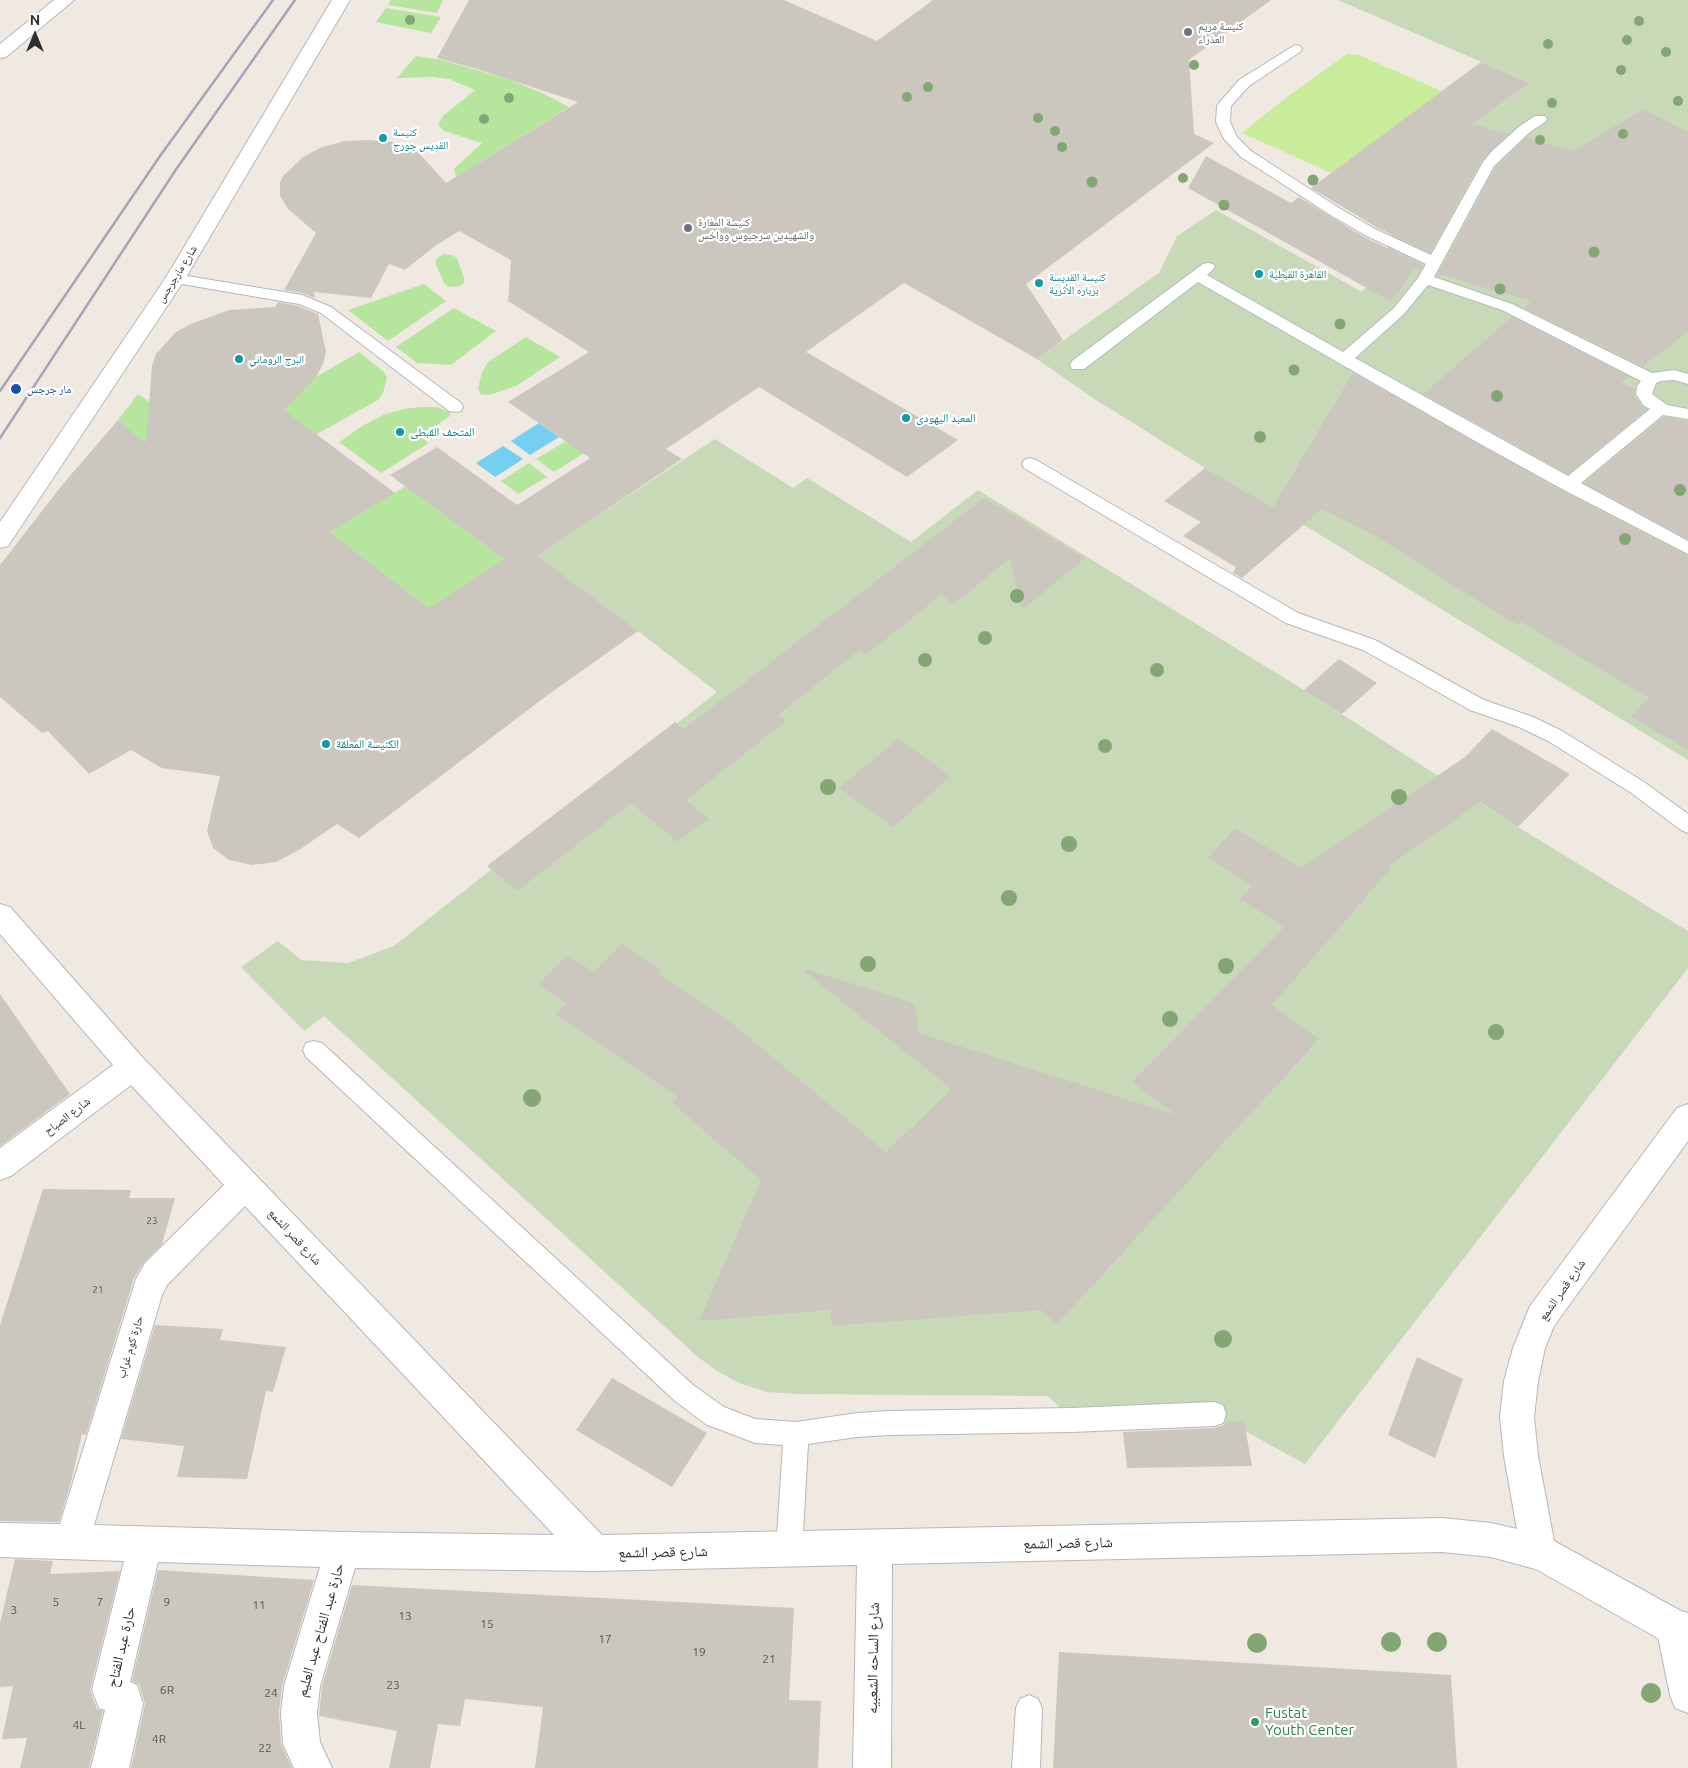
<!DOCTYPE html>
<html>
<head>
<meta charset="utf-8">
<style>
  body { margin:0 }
  #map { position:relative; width:1688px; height:1768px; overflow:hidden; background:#efe9e1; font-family:Ubuntu,sans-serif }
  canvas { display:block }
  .north { position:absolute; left:10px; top:10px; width:50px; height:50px; -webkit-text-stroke:4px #fff; paint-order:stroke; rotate:0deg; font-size:14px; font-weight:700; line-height:20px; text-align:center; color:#2e2e2e }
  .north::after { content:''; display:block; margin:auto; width:18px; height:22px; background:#2e2e2e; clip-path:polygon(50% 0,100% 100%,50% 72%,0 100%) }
</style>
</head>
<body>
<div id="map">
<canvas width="1688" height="1768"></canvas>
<div class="north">N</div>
</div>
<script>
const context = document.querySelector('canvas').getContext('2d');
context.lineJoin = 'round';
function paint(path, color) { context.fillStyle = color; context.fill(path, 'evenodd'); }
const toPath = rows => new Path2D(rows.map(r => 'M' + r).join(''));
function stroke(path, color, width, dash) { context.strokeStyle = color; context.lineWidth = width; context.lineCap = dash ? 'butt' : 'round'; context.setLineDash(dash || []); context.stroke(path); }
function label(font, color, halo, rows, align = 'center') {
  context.font = font + ' Ubuntu,"Noto Naskh Arabic",sans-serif'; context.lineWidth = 4.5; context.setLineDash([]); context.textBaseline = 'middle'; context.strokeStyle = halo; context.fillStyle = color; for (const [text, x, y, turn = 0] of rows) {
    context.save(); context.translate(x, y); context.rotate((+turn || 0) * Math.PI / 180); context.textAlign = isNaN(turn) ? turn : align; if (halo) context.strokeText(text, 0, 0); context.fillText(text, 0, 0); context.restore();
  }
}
paint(toPath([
  [391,0,443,0,437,13,388,5],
  [386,8,441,17,431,33,376,22],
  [416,56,442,60,508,79,542,93,569,107,456,177,454,169,482,143,444,131,438,124,443,116,475,90,449,79,432,77,397,78],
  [445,254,452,255,457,258,464,278,464,283,460,286,453,287,447,286,444,283,435,262,438,257],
  [424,284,446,301,388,341,348,310],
  [454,308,496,331,451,365,417,363,396,347],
  [526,337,560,357,516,386,489,395,480,394,478,389,482,372,488,362],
  [359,352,384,372,387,378,383,393,378,400,301,443,188,412,316,377],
  [138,394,229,457,160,455,118,420],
  [420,407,437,407,450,412,450,416,420,437,429,443,381,473,339,442,364,425,383,415,404,409],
  [566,441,584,453,554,472,536,459],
  [529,463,547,477,518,494,501,481],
  [406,486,504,559,489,569,502,664,330,532]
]), '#b6e59e');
paint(toPath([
  [1338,0,1688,0,1688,760,1304,525,1205,468,1093,398,1037,359,1159,273,1177,236,1216,210,1362,292,1379,273,1389,242,1436,151,1530,83],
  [715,439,793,488,807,478,911,542,978,490,1304,690,1518,827,1688,931,1688,968,1305,1464,1214,1414,1064,1412,1048,1396,797,1394,767,1392,739,1383,717,1371,698,1357,324,1016,304,1031,241,967,278,941,301,960,348,963,394,946,717,692,638,631,536,556]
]), '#c8d9b8');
paint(toPath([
  [1347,54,1359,55,1444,92,1331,173,1242,133,1283,100]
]), '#c9ec9a');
paint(toPath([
  [539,423,559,437,530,455,511,441],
  [503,446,523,459,495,477,476,463]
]), '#75cff0');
paint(toPath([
  [469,0,784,0,877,41,933,0,1271,0,1189,60,1194,134,1214,143,1026,284,1063,340,1037,359,904,283,806,352,958,440,907,477,759,387,666,449,682,459,537,556,638,631,545,697,359,838,337,824,299,850,276,862,252,865,229,860,213,848,207,831,220,776,162,768,131,750,89,774,48,731,42,733,0,697,0,565,63,484,118,420,146,443,152,366,156,354,176,332,191,324,229,310,275,307,278,302,298,306,318,314,326,352,323,364,316,377,284,410,395,493,330,532,429,608,504,559,390,475,437,447,517,505,590,458,508,402,589,352,508,301,511,260,459,231,435,246,405,270,389,264,371,298,314,292,315,298,302,293,284,290,316,233,288,209,280,196,280,183,283,176,303,157,322,147,345,141,370,140,392,142,419,153,446,183,578,102,477,69,437,58],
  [1481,62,1530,83,1473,124,1509,134,1481,161,1430,253,1376,227,1311,188],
  [1644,109,1688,132,1688,332,1643,366,1524,308,1531,301,1438,274,1496,167,1526,138,1573,151],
  [1206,156,1291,203,1299,197,1364,237,1423,265,1421,270,1414,268,1404,285,1390,301,1188,188],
  [1512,317,1629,377,1621,383,1635,389,1634,395,1642,407,1647,409,1568,474,1423,394],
  [1353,373,1561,491,1688,556,1688,750,1630,716,1649,698,1521,622,1518,625,1489,608,1374,535,1322,509,1242,578,1233,573,1236,567,1183,536,1201,522,1164,501,1205,468,1273,507],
  [1664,417,1688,421,1688,539,1584,483],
  [984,498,1085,558,1022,610,1010,558,954,604,941,595,866,655,859,650,778,715,786,721,686,800,709,819,677,842,631,803,517,891,487,866,675,722,684,729],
  [1339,659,1377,683,1342,714,1304,690],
  [1492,729,1570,774,1518,827,1480,802,1389,866,1392,867,1272,1005,1319,1039,1057,1324,1041,1310,832,1326,830,1310,699,1321,761,1180,672,1103,678,1097,555,1014,566,1003,538,985,567,955,594,972,622,944,662,970,658,974,728,1020,886,1152,952,1089,805,972,806,969,914,1003,919,1033,1176,1115,1132,1082,1284,927,1240,899,1252,885,1208,858,1235,828,1301,868,1465,757],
  [898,739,951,776,893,827,839,788],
  [0,994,70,1094,0,1146],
  [43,1189,131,1190,129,1198,175,1198,162,1244,144,1262,134,1278,86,1435,82,1434,71,1482,59,1522,0,1521,0,1325],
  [155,1325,223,1329,220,1340,286,1347,273,1392,266,1391,247,1479,177,1477,184,1446,121,1439],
  [1417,1357,1463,1379,1435,1458,1388,1435],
  [612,1378,707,1433,672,1487,576,1430],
  [1225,1421,1244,1421,1252,1466,1127,1468,1123,1432,1214,1428,1224,1425],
  [15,1559,53,1561,50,1574,120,1571,90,1690,97,1709,103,1711,89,1768,20,1768,27,1738,2,1739,13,1686,0,1687,0,1623],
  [158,1570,314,1580,282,1686,279,1713,281,1744,292,1768,131,1768,145,1704,139,1684,132,1681],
  [352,1585,794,1608,789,1700,821,1701,818,1768,535,1768,543,1707,465,1699,460,1726,438,1724,430,1768,389,1768,397,1731,319,1716,322,1686],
  [1059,1652,1451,1675,1457,1768,1053,1768]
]), '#cbc7bf');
const lane = toPath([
  [1295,45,1300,46,1302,49,1300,52,1249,86,1231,106,1230,122,1237,137,1251,151,1339,208,1375,229,1431,255,1483,162,1492,151,1520,126,1535,116,1545,116,1547,119,1545,122,1530,132,1494,166,1434,277,1512,304,1652,373,1674,370,1688,374,1688,384,1674,380,1661,381,1656,383,1652,394,1667,405,1688,409,1688,419,1663,415,1581,483,1688,541,1688,554,1562,489,1475,441,1198,282,1084,369,1072,369,1070,365,1072,361,1203,264,1208,263,1213,264,1215,267,1207,275,1343,352,1394,308,1418,278,1426,264,1365,235,1329,214,1241,157,1224,139,1216,122,1217,106,1219,103,1239,80,1295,45],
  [1428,285,1502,310,1641,381,1637,386,1636,394,1644,406,1650,409,1568,476,1355,358,1404,314,1428,285],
  [175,274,302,295,331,307,461,403,463,407,461,411,455,412,449,411,321,313,299,304,170,282,168,279,170,276,175,274],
  [1030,458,1036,460,1298,613,1375,640,1484,700,1533,717,1562,731,1644,782,1688,814,1688,833,1681,830,1630,792,1548,741,1519,727,1470,710,1363,650,1286,623,1024,468,1022,464,1024,460,1030,458],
  [314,1041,322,1043,693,1385,724,1407,755,1419,796,1422,857,1413,888,1411,1072,1408,1214,1402,1223,1405,1226,1414,1223,1423,1214,1426,1072,1432,888,1435,857,1437,808,1444,802,1550,798,1559,789,1563,780,1559,776,1550,783,1445,755,1443,716,1428,707,1425,675,1401,306,1057,303,1050,306,1043,314,1041],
  [1029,1695,1038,1699,1042,1708,1040,1768,1012,1768,1016,1708,1020,1699,1029,1695]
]);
const street = toPath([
  [54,0,74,0,6,57,0,58,0,44,54,0],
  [332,0,350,0,185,279,8,546,0,548,0,522,165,279,332,0],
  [0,904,10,907,143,1058,602,1535,1442,1518,1491,1523,1539,1534,1551,1540,1557,1552,1551,1564,1539,1570,1491,1557,1442,1552,892,1564,891,1768,853,1768,857,1565,595,1571,355,1568,320,1686,317,1713,320,1742,332,1768,294,1768,283,1744,281,1713,284,1686,320,1567,158,1562,130,1682,137,1685,143,1704,129,1768,91,1768,105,1710,99,1708,92,1690,124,1561,0,1557,0,1523,60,1524,136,1279,145,1263,224,1185,131,1085,11,1176,0,1180,0,1148,113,1065,0,934,0,904],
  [245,1206,554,1535,343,1532,94,1525,162,1295,167,1285,245,1206],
  [1674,1609,1687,1614,1688,1617,1688,1713,1675,1708,1670,1695,1656,1627,1661,1614,1674,1609]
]);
const secondary = toPath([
  [1688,1104,1688,1141,1554,1326,1545,1348,1538,1381,1534,1417,1538,1456,1554,1541,1681,1611,1688,1613,1688,1649,1661,1640,1527,1564,1521,1552,1504,1456,1500,1417,1504,1381,1513,1348,1530,1306,1677,1108,1688,1104]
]);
stroke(lane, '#b4b7c1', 2);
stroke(street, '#b4b7c1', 2);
stroke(secondary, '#b4b7c1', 2);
paint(lane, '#fff');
paint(street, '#fff');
paint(secondary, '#fff');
stroke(toPath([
  [0,391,160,156,273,0],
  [0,438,177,168,295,0]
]), '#a3a6b8', 2.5);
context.fillStyle = '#84a574';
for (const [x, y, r] of [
  [410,20,5],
  [1639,21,5],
  [1627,40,5],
  [1548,44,5],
  [1666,52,5],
  [1194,65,5],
  [1621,70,5],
  [928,87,5],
  [907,97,5],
  [509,98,5],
  [1678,101,5],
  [1552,103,5],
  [1038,118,5],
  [484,119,5],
  [1055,131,5],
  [1623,134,5],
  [1540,140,5],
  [1062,147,5],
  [1183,178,5],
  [1313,180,5.5],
  [1092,182,5.5],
  [1224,205,5.5],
  [1594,252,5.5],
  [1500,289,5.5],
  [1340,324,5.5],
  [1294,370,5.5],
  [1497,396,6],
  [1260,437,6],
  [1680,490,6],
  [1625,539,6],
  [1017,596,7],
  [985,638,7],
  [925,660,7],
  [1157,670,7],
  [1105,746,7],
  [828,787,8],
  [1399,797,8],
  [1069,844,8],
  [1009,898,8],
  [868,964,8],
  [1226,966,8],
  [1170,1019,8],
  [1496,1032,8],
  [532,1098,9],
  [1223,1339,9],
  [1391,1642,10],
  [1437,1642,10],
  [1257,1643,10],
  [1651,1693,10]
]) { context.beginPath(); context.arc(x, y, r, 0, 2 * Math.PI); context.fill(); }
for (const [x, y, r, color] of [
  [1188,32,5,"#6b7280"],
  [383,138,5,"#0f9aa8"],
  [688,228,5,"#6b7280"],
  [1259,274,5,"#0f9aa8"],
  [1039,283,5,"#0f9aa8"],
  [239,359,5,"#0f9aa8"],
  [16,389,6,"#1a4fb4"],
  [906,418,5,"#0f9aa8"],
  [400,432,5,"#0f9aa8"],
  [326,744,5,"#0f9aa8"],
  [1255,1722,5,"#2e9e5b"]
]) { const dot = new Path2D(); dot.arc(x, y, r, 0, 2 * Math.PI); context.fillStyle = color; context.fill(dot); stroke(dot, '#fff', 2); }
label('10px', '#555452', null, [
  ["23",152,1221],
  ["21",98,1290]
]);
label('11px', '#5b616d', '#fff', [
  ["كنيسة مريم",1198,26],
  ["العذراء",1198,39],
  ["كنيسة المغارة",698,222],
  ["والشهيدين سرجيوس وواخس",698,235]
], 'left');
label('11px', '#0d838f', '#fff', [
  ["كنيسة",393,132],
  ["القديس جورج",393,145],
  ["القاهرة القبطية",1269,274],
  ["كنيسة القديسة",1049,277],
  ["برباره الأثرية",1049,290],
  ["البرج الروماني",249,359]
], 'left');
label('11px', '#2e2e2e', '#fff', [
  ["شارع مارجرجس",177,274,-58]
]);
label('11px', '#164399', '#fff', [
  ["مار جرجس",27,389]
], 'left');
label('12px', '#0d838f', '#fff', [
  ["المعبد اليهودى",916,418],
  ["المتحف القبطى",410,432],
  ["الكنيسة المعلقة",336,744]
], 'left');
label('12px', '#2e2e2e', '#fff', [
  ["شارع الصباح",67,1116,-37],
  ["شارع قصر الشمع",295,1237,47],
  ["شارع قصر الشمع",1562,1290,-55],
  ["حارة كوم غراب",130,1347,-73]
]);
label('12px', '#555452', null, [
  ["5",56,1602],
  ["7",100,1602],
  ["9",167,1602],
  ["11",259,1605],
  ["3",14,1610],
  ["13",405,1616],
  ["15",487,1624],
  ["17",605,1639],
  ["19",699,1652],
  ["21",769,1659],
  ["23",393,1685],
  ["6R",167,1690],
  ["24",271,1693],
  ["4L",79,1725],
  ["4R",159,1739],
  ["22",265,1748]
]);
label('15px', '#2e2e2e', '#fff', [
  ["شارع قصر الشمع",1068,1543,-1],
  ["شارع قصر الشمع",663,1552,-1],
  ["حارة عبد الفتاح عبد العليم",320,1630,-74],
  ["حارة عبد الفتاح",121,1647,-77],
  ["شارع الساحه الشعبيه",873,1658,-89]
]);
label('15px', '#27864d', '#fff', [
  ["Fustat",1265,1713],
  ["Youth Center",1265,1730]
], 'left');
</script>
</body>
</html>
